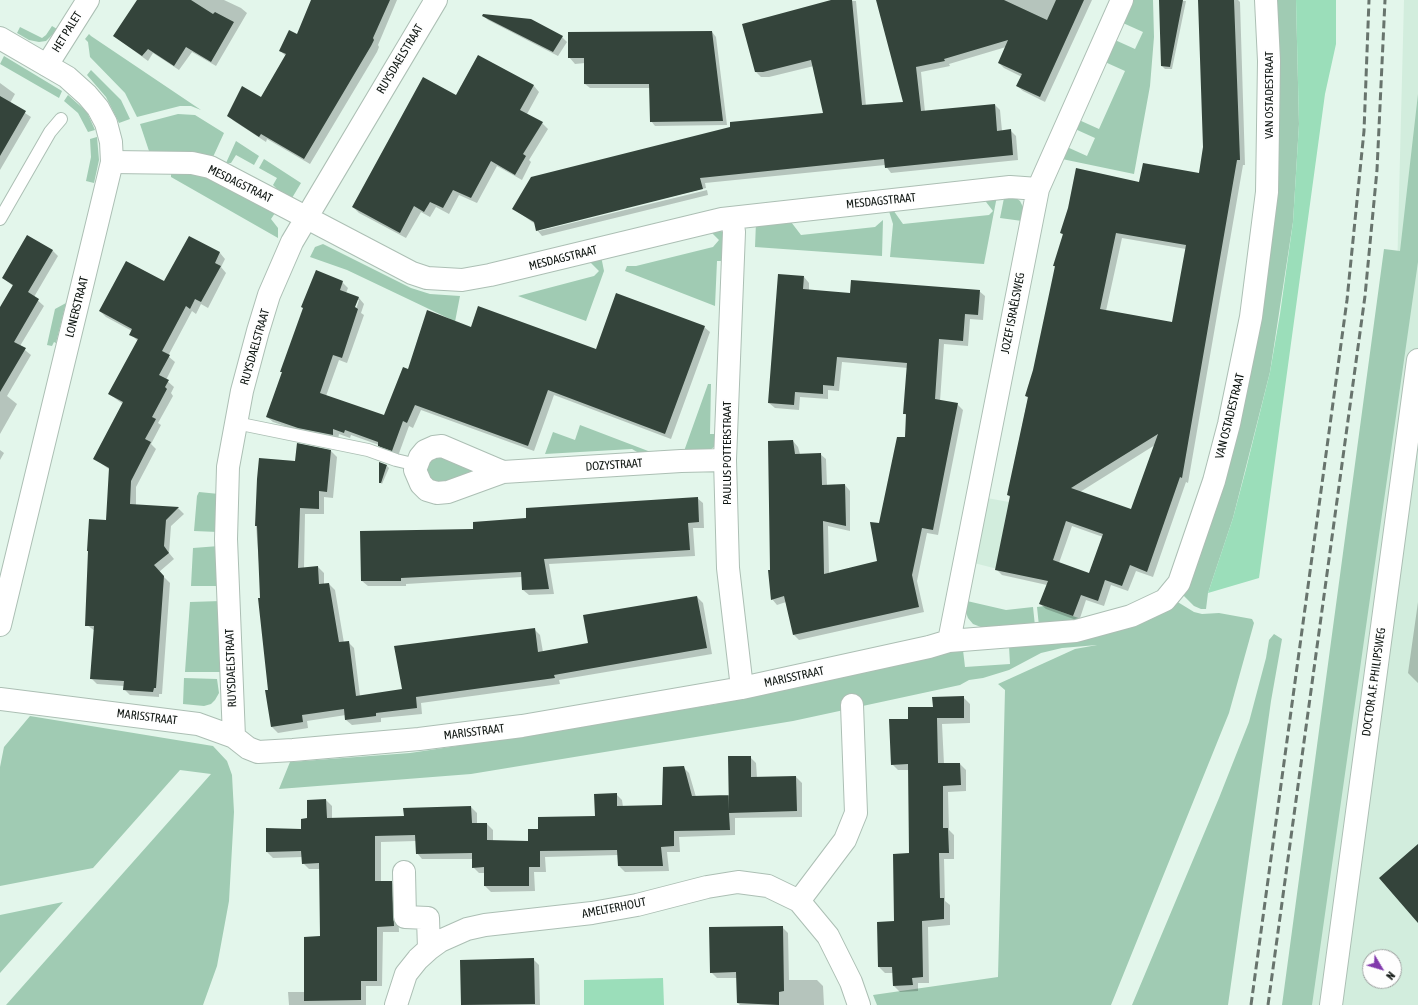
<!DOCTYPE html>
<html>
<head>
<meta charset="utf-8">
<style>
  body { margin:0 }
  #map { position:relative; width:1418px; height:1005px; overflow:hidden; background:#e3f6eb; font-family:"Asap Condensed",sans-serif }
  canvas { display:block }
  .north { position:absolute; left:1362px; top:949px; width:40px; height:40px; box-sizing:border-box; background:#fefefe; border:1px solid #9ea1a0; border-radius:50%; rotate:128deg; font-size:11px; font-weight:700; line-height:16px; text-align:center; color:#0f1612 }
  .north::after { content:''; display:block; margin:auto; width:14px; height:18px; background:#8139ac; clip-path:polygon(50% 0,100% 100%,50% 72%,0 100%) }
</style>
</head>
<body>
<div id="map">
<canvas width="1418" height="1005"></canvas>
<div class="north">N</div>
</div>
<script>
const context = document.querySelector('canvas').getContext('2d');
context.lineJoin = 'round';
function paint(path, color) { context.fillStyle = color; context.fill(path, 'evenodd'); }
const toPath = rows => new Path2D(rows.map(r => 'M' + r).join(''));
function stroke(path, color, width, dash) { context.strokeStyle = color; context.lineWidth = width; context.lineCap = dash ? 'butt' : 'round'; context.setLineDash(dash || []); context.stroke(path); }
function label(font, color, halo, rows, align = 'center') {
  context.font = font + ' "Asap Condensed",sans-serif'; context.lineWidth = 4; context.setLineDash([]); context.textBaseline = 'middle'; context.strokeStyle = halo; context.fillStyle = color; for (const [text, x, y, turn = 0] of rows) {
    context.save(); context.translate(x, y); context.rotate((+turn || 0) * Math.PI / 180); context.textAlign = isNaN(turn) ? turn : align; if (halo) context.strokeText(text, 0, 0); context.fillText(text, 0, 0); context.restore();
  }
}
paint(toPath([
  [1404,0,1418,0,1418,1005,1295,1005,1397,274],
  [1370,957,1394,957,1394,981,1370,981],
  [987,498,1009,502,1021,575,974,563]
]), '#d2eddd');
paint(toPath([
  [1133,0,1153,0,1154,37,1150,86,1134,174,1062,159,1067,147,1087,156,1095,138,1075,129,1079,120,1099,129,1125,71,1105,62,1115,40,1135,49,1143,32,1123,23],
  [1275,0,1296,0,1299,124,1293,222,1270,372,1233,518,1208,593,1206,609,1201,609,1194,606,1182,594,1235,436],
  [52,26,57,29,52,35,46,41,39,42,29,40,17,33,20,27,42,38,46,35],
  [89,34,91,36,201,110,191,106,180,106,137,117,125,93,90,57,88,42,85,39],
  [4,56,62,91,59,98,0,64],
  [91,70,121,100,130,119,119,123,106,97,87,75],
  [1418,94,1418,262,1312,1005,1282,1005,1384,249,1400,251],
  [68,95,87,112,95,130,88,132,78,113,64,101],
  [178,114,195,115,224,133,213,157,195,153,149,151,140,124],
  [97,137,99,160,94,183,86,181,91,157,90,139],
  [236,141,259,156,254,165,236,155,231,163,226,163],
  [264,159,301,183,292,198,275,190,276,188,273,185,277,178,259,168],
  [171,173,201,174,275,213,271,219,278,228,278,238,171,177],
  [997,196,984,264,890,257,893,224,888,208,891,207,903,224,989,215,993,211,983,198],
  [1004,198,1016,198,1020,201,1024,209,1022,221,1000,218],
  [788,218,801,235,875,227,883,220,882,256,755,247,756,222],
  [718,229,724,233,727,261,717,261,715,306,625,271,627,266,636,266,713,247,719,240,709,230],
  [323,244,411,288,430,294,460,296,454,327,424,371,450,319,347,270,310,257,315,247],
  [601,256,604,271,586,321,518,296,594,276,599,271,587,259],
  [66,303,56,343,54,342,52,346,47,345,55,309],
  [708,384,711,384,710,434,718,434,715,446,709,451,683,454],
  [580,425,656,454,644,456,632,449,545,454,553,432,575,440],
  [442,456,471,468,471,472,442,482,436,482,431,479,427,470,430,460],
  [199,492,219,494,218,532,194,531,197,496],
  [219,546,221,586,191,586,193,548],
  [221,601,225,672,185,672,190,602],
  [967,601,1006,610,1033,607,1035,626,986,629,973,624,968,618,965,610],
  [1176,601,1194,612,1202,614,1219,613,1252,619,1254,623,1229,713,1111,1005,877,1005,873,995,998,977,1005,690,998,684,1075,649,1097,645,1062,648,1041,653,1009,670,983,678,969,680,960,685,793,721,471,774,279,789,290,762,410,753,497,740,717,704,831,679,937,652,963,650,965,667,1010,664,1009,646],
  [1045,606,1084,620,1039,626,1037,607],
  [1274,634,1282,639,1271,701,1228,1005,1132,1005,1219,798,1249,722,1266,658,1269,640],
  [184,678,217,679,219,693,215,700,211,704,204,706,183,704],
  [30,716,213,746,227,761,232,775,234,812,229,901,217,966,203,1005,6,1005,211,774,180,770,93,868,0,886,0,767,4,747],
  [63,902,0,973,0,915]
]), '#a0cbb3');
paint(toPath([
  [1296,0,1336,0,1336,44,1325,94,1259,578,1208,593,1233,518,1246,469,1270,372,1280,314,1293,222,1299,124],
  [663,978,664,1005,584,1005,584,980]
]), '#9bdeba');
paint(toPath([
  [138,0,224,0,241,8,247,13,216,66,192,52,179,70,153,53,148,61,114,36],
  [313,0,397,0,378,45,379,47,377,52,310,164,267,139,266,142,234,121,228,116,261,98,286,56,280,51,297,35],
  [835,0,856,1,866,106,905,102,877,0,1092,0,1045,102,1023,91,1017,86,1022,77,1004,68,999,63,1006,47,949,64,950,66,921,72,925,112,995,105,1000,110,1002,131,1010,130,1016,136,1018,160,891,173,885,165,705,183,706,188,539,229,539,231,707,190,708,195,542,236,537,230,535,224,514,209,825,114,814,66,769,77,761,77,756,72],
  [1160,0,1186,1,1172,69,1165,69,1162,66],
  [1199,0,1238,0,1240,2,1245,165,1243,165,1188,483,1186,482,1153,577,1136,571,1128,591,1111,585,1104,606,1086,600,1079,621,1046,609,1040,604,1047,585,1002,575,996,569,1011,498,1008,495,1028,398,1026,396,1034,370,1056,268,1054,266,1063,235,1061,233,1140,183,1199,174,1204,147],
  [1122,238,1186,249,1173,324,1106,311],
  [1155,445,1131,510,1080,492],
  [1072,526,1103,537,1089,574,1059,563],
  [483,15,562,37,567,42,558,56,488,20],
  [712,32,716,37,727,125,655,126,651,121,650,88,590,88,585,84,585,63,575,64,569,57],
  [478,56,534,86,539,92,527,114,542,123,548,129,529,160,531,162,522,180,497,166,477,203,459,195,449,214,436,207,430,217,421,212,406,238,359,213,353,207,456,96],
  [0,83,15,94,10,103,31,117,0,170],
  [189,237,220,253,225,259,221,267,226,273,208,308,201,304,196,314,192,311,168,356,175,362,166,380,174,387,171,393,173,396,158,423,161,425,151,444,156,449,136,487,136,506,178,508,184,514,171,526,169,553,174,559,159,572,170,583,162,694,159,694,159,697,130,695,124,689,124,686,97,684,91,678,95,631,87,625,107,521,110,470,94,458,123,404,109,394,138,341,130,334,132,331,106,317,100,311,165,283],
  [52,250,58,256,34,297,44,306,20,346,31,355,7,396,17,404,0,434,0,309,13,286,3,278],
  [804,277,809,283,809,291,851,294,979,291,985,296,983,320,970,319,968,346,944,344,940,401,957,404,963,410,938,535,927,533,917,581,924,612,799,640,794,635,786,602,777,605,772,599,771,571,793,441,798,447,800,454,820,454,826,459,827,486,845,485,850,491,850,531,828,526,829,574,878,562,880,525,906,438,907,416,904,413,908,368,842,362,839,391,828,390,828,399,800,397,799,410,775,408,769,403],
  [342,282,348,288,346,293,359,298,364,304,361,313,364,315,347,363,339,360,326,396,384,416,408,371,471,329,596,350,704,327,710,332,671,439,554,395,534,451,421,410,413,428,409,426,398,456,385,451,379,445,351,435,350,438,339,434,338,440,305,433,273,422,267,417,283,373,281,372],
  [357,300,359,300,355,312,353,312],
  [0,450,4,453,0,460],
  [331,451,337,457,333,498,324,497,324,514,305,514,304,568,318,567,324,573,324,584,329,584,335,590,344,643,348,642,354,648,360,696,403,690,534,629,540,635,543,652,589,644,697,597,703,603,712,654,559,680,560,684,421,703,422,714,381,718,381,722,352,725,346,720,346,715,307,721,308,728,278,733,272,727,256,526,296,462],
  [387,466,389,468,382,484,380,482],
  [697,498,703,503,704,528,693,528,695,556,549,564,554,594,529,595,523,590,522,577,406,584,406,586,368,586,362,581,474,530,527,519],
  [1418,602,1418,683,1408,673],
  [963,697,970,704,970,723,942,724,944,764,960,764,966,770,966,791,948,792,949,830,954,835,954,859,944,859,945,901,950,905,950,925,928,927,929,983,918,983,918,991,900,992,894,986,893,973,885,973,879,967,895,922,910,854,909,770,898,770,892,764,909,720,934,708],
  [750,757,756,763,757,778,796,777,802,783,802,817,735,818,735,835,679,837,680,852,667,852,669,871,625,872,619,866,619,855,545,857,546,872,534,872,535,891,491,892,485,886,485,873,479,873,473,867,473,859,422,859,417,853,416,841,381,842,381,882,391,882,397,888,399,932,383,932,382,986,366,986,366,1005,289,1005,288,992,305,992,321,937,320,869,309,869,303,863,303,857,273,858,267,852,302,830,308,819,326,800,332,806,332,819,405,817,404,809,471,807,477,813,477,824,487,824,493,830,493,841,529,842,539,830,596,817,616,794,622,800,623,807,663,806,683,767,689,773,696,797,728,796],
  [782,927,788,933,789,980,817,980,823,986,824,1005,740,1005,738,1003,737,978,717,978,711,972],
  [533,959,539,965,540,1005,462,1005,461,961]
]), '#0003');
paint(toPath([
  [137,0,191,0,213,14,215,12,234,22,211,62,186,47,174,66,148,49,142,56,113,36],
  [311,0,390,0,373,38,374,40,371,46,304,159,261,134,259,137,227,116,242,86,261,97,286,54,279,51,289,30,297,34],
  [831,0,852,0,862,105,903,102,876,0,1004,0,1047,20,1056,0,1084,0,1040,97,1016,86,1022,74,998,63,1008,40,944,59,945,61,916,67,921,111,995,104,997,131,1011,129,1013,155,885,168,884,159,700,178,703,189,536,231,534,222,512,209,531,177,730,127,730,122,823,113,811,60,763,72,755,72,742,24],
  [1159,0,1183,0,1170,67,1161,66],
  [1198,0,1234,0,1240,160,1237,160,1182,478,1180,477,1147,572,1130,565,1122,586,1105,580,1098,601,1081,595,1073,616,1039,604,1048,581,995,570,1010,496,1007,495,1028,397,1025,396,1033,370,1055,266,1053,266,1063,234,1060,233,1068,208,1076,168,1139,182,1143,163,1199,173,1203,147],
  [1116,233,1186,245,1172,322,1100,309],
  [1158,434,1131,509,1071,488],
  [1066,521,1103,534,1089,573,1053,560],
  [483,14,531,19,563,36,553,52,482,16],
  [712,31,723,121,650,122,649,84,584,84,584,58,568,58,568,32],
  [478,55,534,85,520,110,543,122,523,154,526,156,515,175,491,161,471,198,453,190,443,208,430,202,424,212,414,206,400,233,352,207,423,77,456,95],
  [0,96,26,111,0,156],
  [27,235,53,250,28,292,39,299,14,342,26,348,0,392,0,307,13,285,2,278],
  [189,236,220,252,215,263,221,266,201,302,195,299,190,309,186,306,162,351,170,355,159,375,169,380,165,387,167,389,152,417,156,419,145,439,151,442,131,481,130,504,179,507,166,520,164,546,169,553,154,565,164,576,156,688,154,688,153,692,123,690,124,681,90,679,94,626,85,626,88,551,87,551,89,519,106,520,109,468,93,459,123,402,108,394,138,339,129,335,132,329,99,311,126,261,164,281],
  [316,270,343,281,340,290,359,297,355,307,358,309,342,358,333,355,320,393,384,415,403,367,408,369,427,310,471,327,478,306,596,349,616,293,705,326,665,434,548,390,528,446,415,405,407,423,403,421,392,451,378,446,378,442,345,430,344,433,333,429,333,435,298,428,266,417,282,372,280,372,303,308,301,307],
  [778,274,804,276,803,289,850,293,851,280,980,290,978,315,965,314,963,341,939,339,935,399,958,403,933,530,922,528,912,575,919,607,793,635,784,596,771,600,768,570,770,570,768,441,793,440,795,454,821,453,822,485,845,484,846,526,823,521,824,574,877,561,870,522,879,523,897,437,905,437,906,414,903,414,907,363,837,357,834,386,823,385,823,394,795,392,794,405,768,403],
  [297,443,331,450,327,492,319,491,319,509,300,508,298,568,318,566,319,584,329,583,339,642,349,641,356,696,402,689,394,646,535,628,538,652,588,643,583,615,697,596,707,648,554,675,555,678,416,697,417,708,376,713,376,716,345,720,344,709,302,715,303,722,271,727,265,690,268,690,258,598,260,598,257,526,255,526,257,479,259,458,295,461],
  [379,462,387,465,381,483,379,483],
  [698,497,699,522,688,523,690,550,544,559,549,589,522,590,521,572,401,578,401,581,361,581,360,531,473,529,473,522,526,518,526,508],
  [964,696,964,718,937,718,938,763,960,763,961,785,943,786,943,828,948,828,949,853,939,853,940,898,944,898,944,919,922,921,923,977,912,978,913,985,893,986,892,967,878,967,877,922,894,921,893,854,909,853,908,764,891,765,889,719,908,719,908,707,933,707,932,697],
  [728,756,751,756,751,777,796,776,797,811,729,813,730,830,674,831,674,846,661,847,663,866,618,866,617,850,540,851,540,867,529,867,529,886,484,886,484,867,472,868,472,853,416,854,415,835,375,836,375,881,392,881,394,926,377,927,377,981,361,981,361,1000,304,1001,304,937,320,936,319,863,302,864,301,851,266,852,266,828,301,829,301,819,307,818,307,800,326,799,327,818,404,816,403,808,471,806,472,823,487,823,487,840,528,841,528,829,538,829,538,817,595,816,594,794,617,793,617,806,662,805,663,767,684,766,692,796,729,795,729,811],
  [1418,844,1418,923,1379,878],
  [783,926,784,991,779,992,779,1005,737,1003,736,972,710,973,709,927],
  [534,958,535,1004,461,1005,460,960]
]), '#34443b');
const service = toPath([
  [0,219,50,132,61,119],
  [236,423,368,450,396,460,417,465]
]);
const minor = toPath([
  [47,65,88,0],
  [112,162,192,163,210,167,412,273,427,278,462,280,490,275,722,219,1010,187,1038,189],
  [732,218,734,232,725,460,728,568,742,688],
  [503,472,442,446,434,447,425,451,420,457,415,470,421,484,427,490,437,493,448,492,503,472,681,461,725,460],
  [949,641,1038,189,1122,0],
  [0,699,198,724,234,737,248,748,258,752,293,750,419,739,522,726,742,688,929,647,949,641,1076,631,1131,616,1165,600,1179,583,1214,481,1229,424,1251,317,1267,192,1269,61,1266,0],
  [234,737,226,539,228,467,242,391,258,331,269,295,292,242,436,0],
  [404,872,405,917,428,918,429,949],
  [799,901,845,840,856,813,852,705],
  [396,1005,406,974,418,959,429,949,440,941,467,929,485,925,592,913,637,905,707,887,738,882,768,886,799,901,828,936,851,982,859,1005],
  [1331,1005,1418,360]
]);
const tertiary = toPath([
  [0,38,67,77,87,95,98,108,106,123,111,142,112,162,0,625]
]);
stroke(service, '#acbfb4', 14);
stroke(minor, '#acbfb4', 24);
stroke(tertiary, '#acbfb4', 24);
stroke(service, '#fff', 12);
stroke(minor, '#fff', 22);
stroke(tertiary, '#fff', 22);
stroke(toPath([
  [1251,1005,1347,300,1364,131,1369,0],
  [1268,1005,1365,296,1377,170,1385,0]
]), '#68746d', 3, [8, 4]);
label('12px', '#0f1612', '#fefefe', [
  ["HET PALET",67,32,-58],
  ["RUYSDAELSTRAAT",400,59,-59],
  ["VAN OSTADESTRAAT",1269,95,-90],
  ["MESDAGSTRAAT",240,184,26],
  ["MESDAGSTRAAT",881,201,-6],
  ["MESDAGSTRAAT",563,258,-14],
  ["LONERSTRAAT",77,307,-76],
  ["JOZEF ISRAËLSWEG",1013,313,-79],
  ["RUYSDAELSTRAAT",255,347,-74],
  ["VAN OSTADESTRAAT",1230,416,-76],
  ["PAULUS POTTERSTRAAT",727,453,-90],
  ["DOZYSTRAAT",614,465,-4],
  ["RUYSDAELSTRAAT",231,668,-92],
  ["MARISSTRAAT",794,677,-12],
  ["DOCTOR A.F. PHILIPSWEG",1374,682,-82],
  ["MARISSTRAAT",147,717,7],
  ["MARISSTRAAT",474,732,-7],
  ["AMELTERHOUT",614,908,-11]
]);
</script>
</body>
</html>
